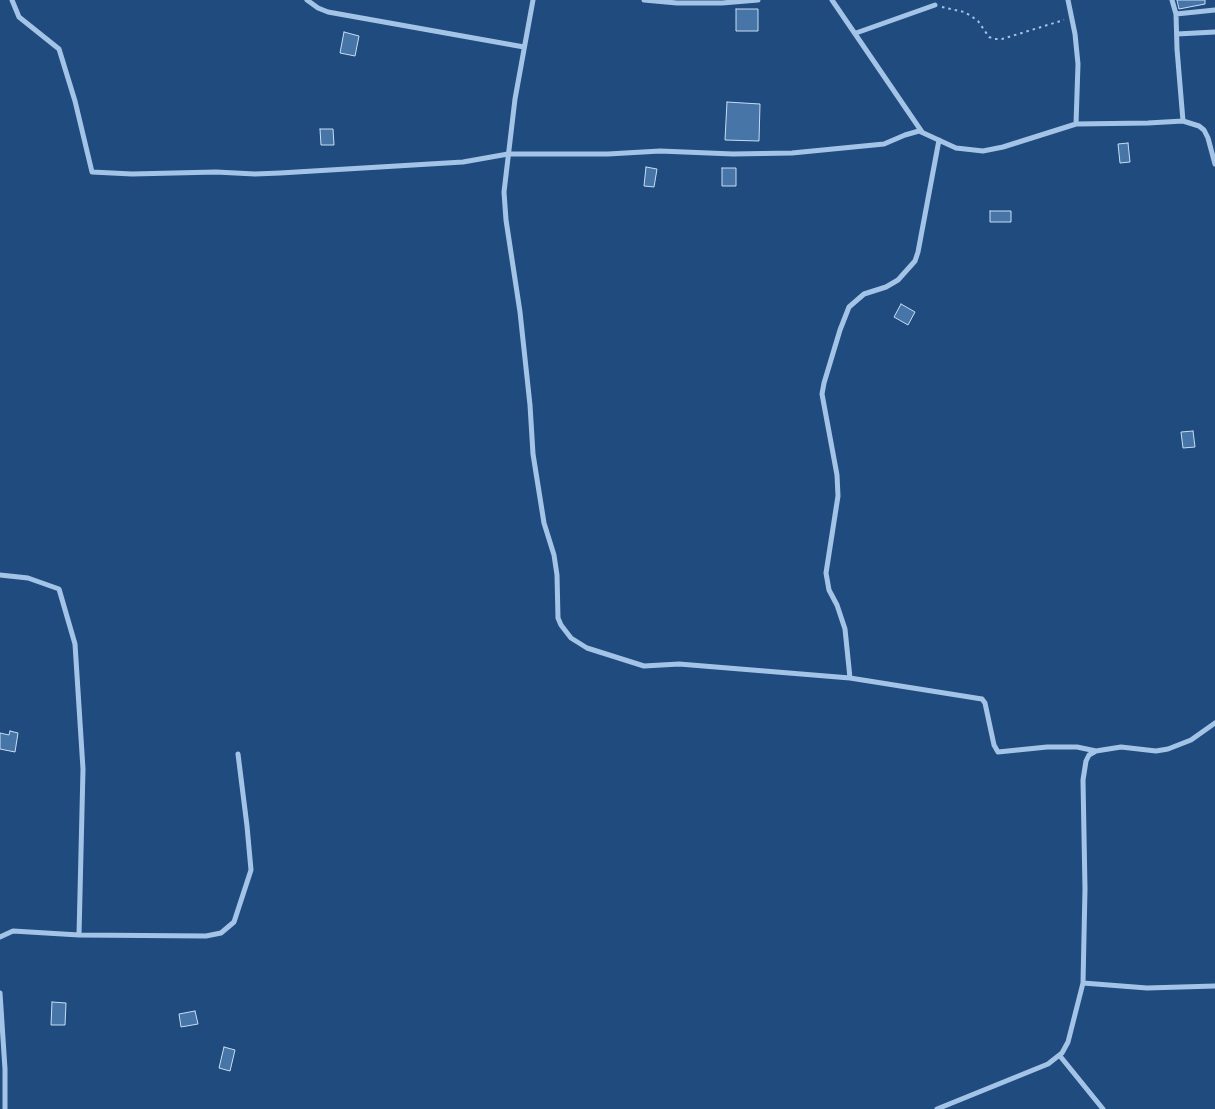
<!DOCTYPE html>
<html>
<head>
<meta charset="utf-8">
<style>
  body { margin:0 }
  canvas { display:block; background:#204b7e }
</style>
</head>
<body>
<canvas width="1215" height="1109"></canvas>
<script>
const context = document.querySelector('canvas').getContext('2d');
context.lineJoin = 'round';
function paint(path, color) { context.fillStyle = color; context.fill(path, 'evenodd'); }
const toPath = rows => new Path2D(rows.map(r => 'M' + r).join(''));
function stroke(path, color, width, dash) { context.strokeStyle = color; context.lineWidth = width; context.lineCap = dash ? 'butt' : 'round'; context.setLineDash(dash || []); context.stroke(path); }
const building = toPath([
  [1177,0,1205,0,1205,4,1179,9,1177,0],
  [736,9,758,9,758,31,736,31,736,9],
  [344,32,359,36,355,56,340,53,344,32],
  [727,102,760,104,759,141,725,140,727,102],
  [320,129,333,129,334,145,321,145,320,129],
  [1128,143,1130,162,1120,163,1118,144,1128,143],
  [646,167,657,169,654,187,644,186,646,167],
  [722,168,736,168,736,186,722,186,722,168],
  [990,211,1011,211,1011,222,990,222,990,211],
  [901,304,915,312,908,325,894,317,901,304],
  [1193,431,1195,447,1183,448,1181,432,1193,431],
  [10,731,18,733,15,752,0,749,0,733,9,735,10,731],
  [52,1002,66,1003,65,1025,51,1025,52,1002],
  [195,1011,198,1024,181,1027,179,1014,195,1011],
  [224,1047,235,1050,230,1071,219,1068,224,1047]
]);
paint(building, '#4875a7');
stroke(building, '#c7ddf5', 1);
stroke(toPath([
  [942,7,964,12,971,16,978,21,989,37,995,39,1002,39,1064,20]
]), '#a4c4e7', 2, [2.5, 4]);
stroke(toPath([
  [12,0,19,17,59,49,75,101,92,172,132,174,216,172,255,174,280,173,463,162,508,154,608,154,660,151,733,154,792,153,884,144,905,135,919,131,956,148,983,151,1003,147,1076,124,1148,123,1183,121,1199,126,1204,130,1208,138,1215,164],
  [307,0,318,8,328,12,524,47],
  [533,0,515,99,504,192,506,220,520,312,530,405,533,454,544,523,554,555,557,575,558,618,561,625,571,638,587,648,644,666,679,664,850,678],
  [644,0,677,3,722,3,758,0],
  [832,0,922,132],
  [1068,0,1075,34,1078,64,1076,124],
  [1172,0,1176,14,1177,49,1183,121],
  [1176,14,1215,10],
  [856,33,935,5],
  [1177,34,1215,32],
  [939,140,918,252,915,261,898,280,886,287,864,294,849,307,840,330,824,383,822,394,837,475,838,496,826,573,829,590,837,605,845,629,850,678,982,699,985,703,994,745,998,752,1047,747,1077,747,1096,751],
  [0,575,28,578,59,589,75,644,83,769,79,935],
  [0,937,13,931,79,935,206,936,221,933,234,922,251,870,247,826,238,754],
  [1083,983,1147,988,1215,986],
  [0,993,5,1069,5,1109],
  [1060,1056,1103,1109],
  [937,1109,1048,1064,1062,1053,1068,1042,1083,983,1085,889,1083,780,1086,761,1089,755,1096,751,1121,747,1156,751,1168,749,1191,740,1215,723]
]), '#a4c4e7', 5);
</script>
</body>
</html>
